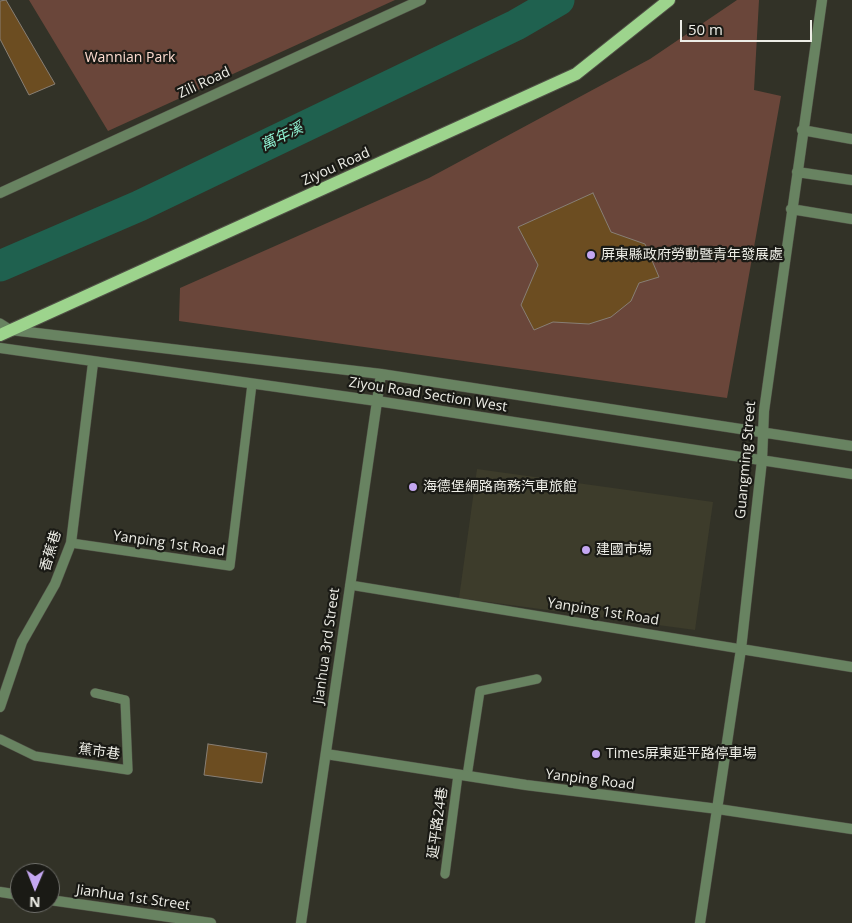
<!DOCTYPE html>
<html>
<head>
<meta charset="utf-8">
<style>
  body { margin:0 }
  #map { position:relative; width:852px; height:923px; overflow:hidden; background:#323227; font-family:"Open Sans",sans-serif }
  canvas { display:block }
  .north { position:absolute; left:10px; top:863px; width:50px; height:50px; box-sizing:border-box; background:#1a1a15; border:1px solid #6e6e69; border-radius:50%; rotate:181deg; font-size:14px; font-weight:700; line-height:20px; text-align:center; color:#edede6 }
  .north::after { content:''; display:block; margin:auto; width:18px; height:22px; background:#c4a7f1; clip-path:polygon(50% 0,100% 100%,50% 72%,0 100%) }
  .scale { position:absolute; left:680px; top:20px; width:132px; height:22px; box-sizing:border-box; border:2px solid #edede6; border-top:0; padding-left:6px; font-size:15px; line-height:18px; white-space:nowrap; color:#edede6; -webkit-text-stroke:4px #1a1a15; paint-order:stroke }
</style>
</head>
<body>
<div id="map">
<canvas width="852" height="923"></canvas>
<div class="north">N</div>
<div class="scale">50 m</div>
</div>
<script>
const context = document.querySelector('canvas').getContext('2d');
context.lineJoin = 'round';
function paint(path, color) { context.fillStyle = color; context.fill(path, 'evenodd'); }
const toPath = rows => new Path2D(rows.map(r => 'M' + r).join(''));
function stroke(path, color, width, dash) { context.strokeStyle = color; context.lineWidth = width; context.lineCap = dash ? 'butt' : 'round'; context.setLineDash(dash || []); context.stroke(path); }
function label(font, color, halo, rows, align = 'center') {
  context.font = font + ' "Open Sans","Noto Sans TC",sans-serif'; context.lineWidth = 4.5; context.setLineDash([]); context.textBaseline = 'middle'; context.strokeStyle = halo; context.fillStyle = color; for (const [text, x, y, turn = 0] of rows) {
    context.save(); context.translate(x, y); context.rotate((+turn || 0) * Math.PI / 180); context.textAlign = isNaN(turn) ? turn : align; if (halo) context.strokeText(text, 0, 0); context.fillText(text, 0, 0); context.restore();
  }
}
paint(toPath([
  [477,469,713,502,695,630,459,598]
]), '#3d3c2b');
paint(toPath([
  [29,0,395,0,108,131],
  [737,0,759,0,754,90,781,96,727,398,179,321,180,288,429,178,650,59]
]), '#6a463a');
stroke(toPath([
  [0,266,139,206,516,25,559,0]
]), '#1f614f', 31);
const building = toPath([
  [6,0,55,84,29,95,0,39,0,1,6,0],
  [593,193,611,232,645,244,659,277,639,283,631,301,611,317,589,324,553,322,534,330,521,305,538,265,518,227,593,193],
  [208,744,267,753,262,783,204,775,208,744]
]);
paint(building, '#6c4d21');
stroke(building, '#887f75', 1);
const lane = toPath([
  [0,323,11,330],
  [71,543,230,566,252,384],
  [350,585,741,649],
  [0,739,35,756,128,770,125,700,95,693],
  [467,776,480,691,537,679],
  [445,874,458,775]
]);
const street = toPath([
  [802,130,852,139],
  [797,172,852,180],
  [0,193,421,0],
  [791,209,852,219],
  [11,330,381,374,852,446],
  [0,348,377,401,852,474],
  [741,649,852,667],
  [0,707,22,642,55,584,71,543,93,363],
  [326,754,526,785,718,809,852,829],
  [0,892,20,895],
  [50,900,211,923],
  [301,923,381,374],
  [700,923,741,649,762,460,764,411,822,0]
]);
const primary = toPath([
  [0,335,576,74,669,0]
]);
stroke(lane, '#505046', 10);
stroke(street, '#505046', 11);
stroke(primary, '#505046', 14);
stroke(lane, '#688361', 9);
stroke(street, '#688361', 10);
stroke(primary, '#9dd48d', 12);
for (const [x, y, r, color] of [
  [591,255,5,"#c4a7f1"],
  [413,487,5,"#c4a7f1"],
  [586,550,5,"#c4a7f1"],
  [596,754,5,"#c4a7f1"]
]) { const dot = new Path2D(); dot.arc(x, y, r, 0, 2 * Math.PI); context.fillStyle = color; context.fill(dot); stroke(dot, '#1a1a15', 2); }
label('14px', '#fedcd0', '#1a1a15', [
  ["Wannian Park",130,58]
]);
label('14px', '#edede6', '#1a1a15', [
  ["Zili Road",204,83,-25],
  ["Ziyou Road",336,167,-24],
  ["Ziyou Road Section West",428,395,9],
  ["Guangming Street",746,460,-85],
  ["Yanping 1st Road",169,544,8],
  ["香蕉巷",51,551,-73],
  ["Yanping 1st Road",603,612,9],
  ["Jianhua 3rd Street",327,646,-82],
  ["蕉市巷",99,752,8],
  ["Yanping Road",590,780,7],
  ["延平路24巷",438,823,-82],
  ["Jianhua 1st Street",133,898,8]
]);
label('14px', '#edede6', '#1a1a15', [
  ["屏東縣政府勞動暨青年發展處",601,255],
  ["海德堡網路商務汽車旅館",423,487],
  ["建國市場",596,550],
  ["Times屏東延平路停車場",606,754]
], 'left');
label('italic 15px', '#8eefd0', '#1a1a15', [
  ["萬年溪",282,137,-26]
]);
</script>
</body>
</html>
